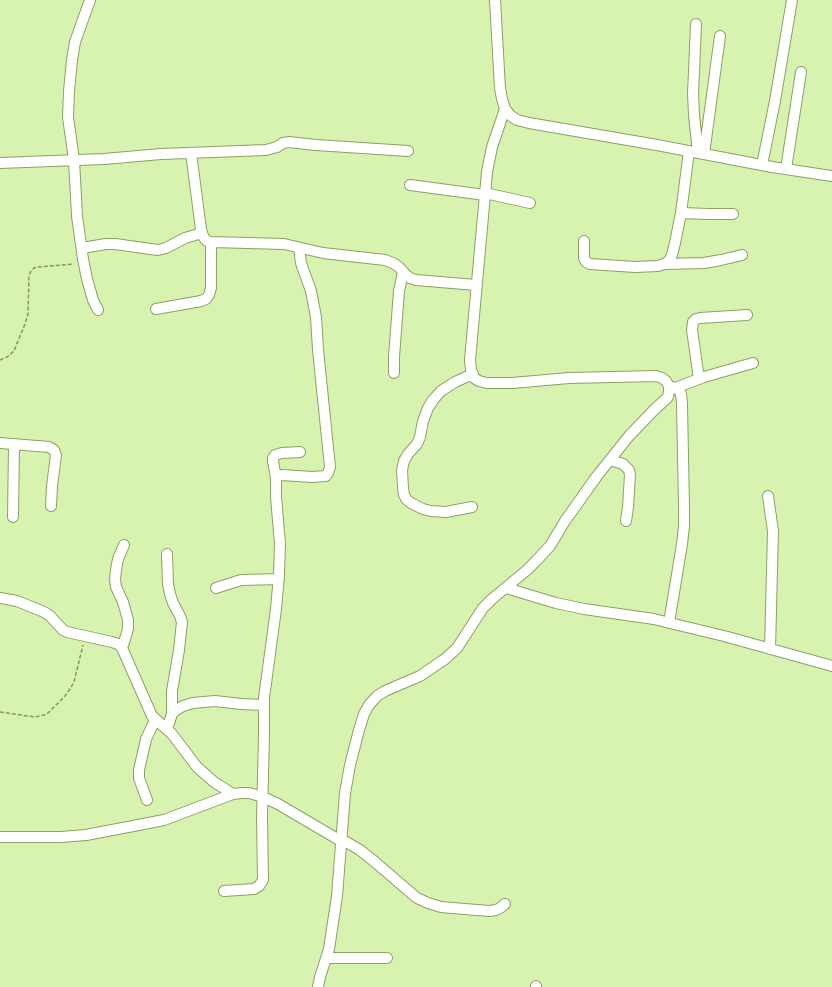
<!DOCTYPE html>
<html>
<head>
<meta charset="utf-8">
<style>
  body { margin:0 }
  canvas { display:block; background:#d8f3b0 }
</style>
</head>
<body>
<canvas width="832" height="987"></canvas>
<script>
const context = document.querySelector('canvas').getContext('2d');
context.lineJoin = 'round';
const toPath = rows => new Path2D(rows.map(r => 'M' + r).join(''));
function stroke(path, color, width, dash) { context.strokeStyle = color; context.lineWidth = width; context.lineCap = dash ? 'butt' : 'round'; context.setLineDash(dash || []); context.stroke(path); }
const minor = toPath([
  [90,0,75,42,72,60,69,91,68,117,74,160,77,216,83,259,87,279,93,300,98,310],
  [495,0,500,88,502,99,505,109,511,116,517,120,529,123,657,145,772,167,832,176],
  [696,24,694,72,693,93,694,115,698,153],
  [191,153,201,229,203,236,205,239,207,241,211,242,284,244,323,253,385,260,393,263,399,267,406,275,410,278,416,280,476,285],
  [704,154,720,36],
  [0,163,104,159,161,154,266,150,277,147,283,143,289,142,316,145,408,151],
  [762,165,775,101,792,0],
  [786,169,801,72],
  [410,185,485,195],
  [485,193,530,203],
  [681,213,709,214,733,214],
  [584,241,584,258,586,262,590,264,635,267,658,266,664,264,669,261,672,255,675,243,681,213,689,151],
  [82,248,106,244,115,244,158,250,166,248,185,238,202,233],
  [664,264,704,263,721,260,742,255],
  [156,309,201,301,206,299,209,295,211,288,211,242],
  [394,373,394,357,399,291,403,272],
  [699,379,692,330,693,322,696,319,700,318,747,315],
  [669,386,675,388,679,390,681,394,682,404,684,507,684,526,682,544,669,623],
  [675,388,704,377,753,363],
  [0,443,49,447,54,450,56,455,52,486,51,506],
  [610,460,623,464,629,470,630,475,628,507,626,521],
  [276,478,273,461,273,458,275,455,282,453,300,452],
  [768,496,773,531,770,649],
  [472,507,446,512,431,511,423,509,411,503,407,500,404,495,403,488,402,470,404,461,408,454,417,444,420,437,423,421,428,408,433,400,441,391,455,382,473,374],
  [13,517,14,445],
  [167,554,168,584,170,594,173,603,180,616,182,622,179,650,172,691,172,714],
  [216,588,241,580,279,579],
  [506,588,556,603,584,609,654,619,674,624,724,636,832,666],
  [0,598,17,601,44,612,50,616,63,630,67,632,112,642,118,644,122,648,152,716,172,734,197,767,206,775,214,782,233,794],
  [122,648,126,636,128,628,128,620,123,602,116,587,115,579,116,570,118,559,124,545],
  [167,729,172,714,176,710,183,706,193,703,215,701,241,704,264,705],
  [147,800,139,778,139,770,146,739,155,720],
  [0,837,61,837,86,835,128,827,164,820,233,794,242,793,249,793,263,797,278,804,341,841],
  [341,839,360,850,375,862,404,887,417,898,428,903,441,907,489,911,496,910,500,908,505,904],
  [224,891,254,889,259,886,263,880,262,817,264,735,264,698,276,609,279,575,280,544,276,497,276,478,278,476,282,475,312,477,326,476,328,473,330,467,318,350,316,317,311,291,301,263,299,248],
  [326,958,387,958],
  [318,987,320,977,329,949,337,896,345,793,350,765,359,730,364,714,369,705,377,696,385,691,420,676,445,659,457,648,483,608,492,599,527,570,537,560,550,546,565,521,597,476,629,436,654,410,668,397,669,391,669,386,666,381,662,378,656,376,569,378,512,383,487,383,479,381,474,378,471,370,470,360,487,172,492,147,505,109],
  [536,987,536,986]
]);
stroke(minor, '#8aa263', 12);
stroke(toPath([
  [0,360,7,357,14,351,18,341,25,324,28,314,29,276,31,271,34,268,38,267,74,264],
  [0,712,35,717,44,715,48,713,65,696,70,689,74,682,83,645]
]), '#829565', 1.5, [4, 2]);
stroke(minor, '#fff', 10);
</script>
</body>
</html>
